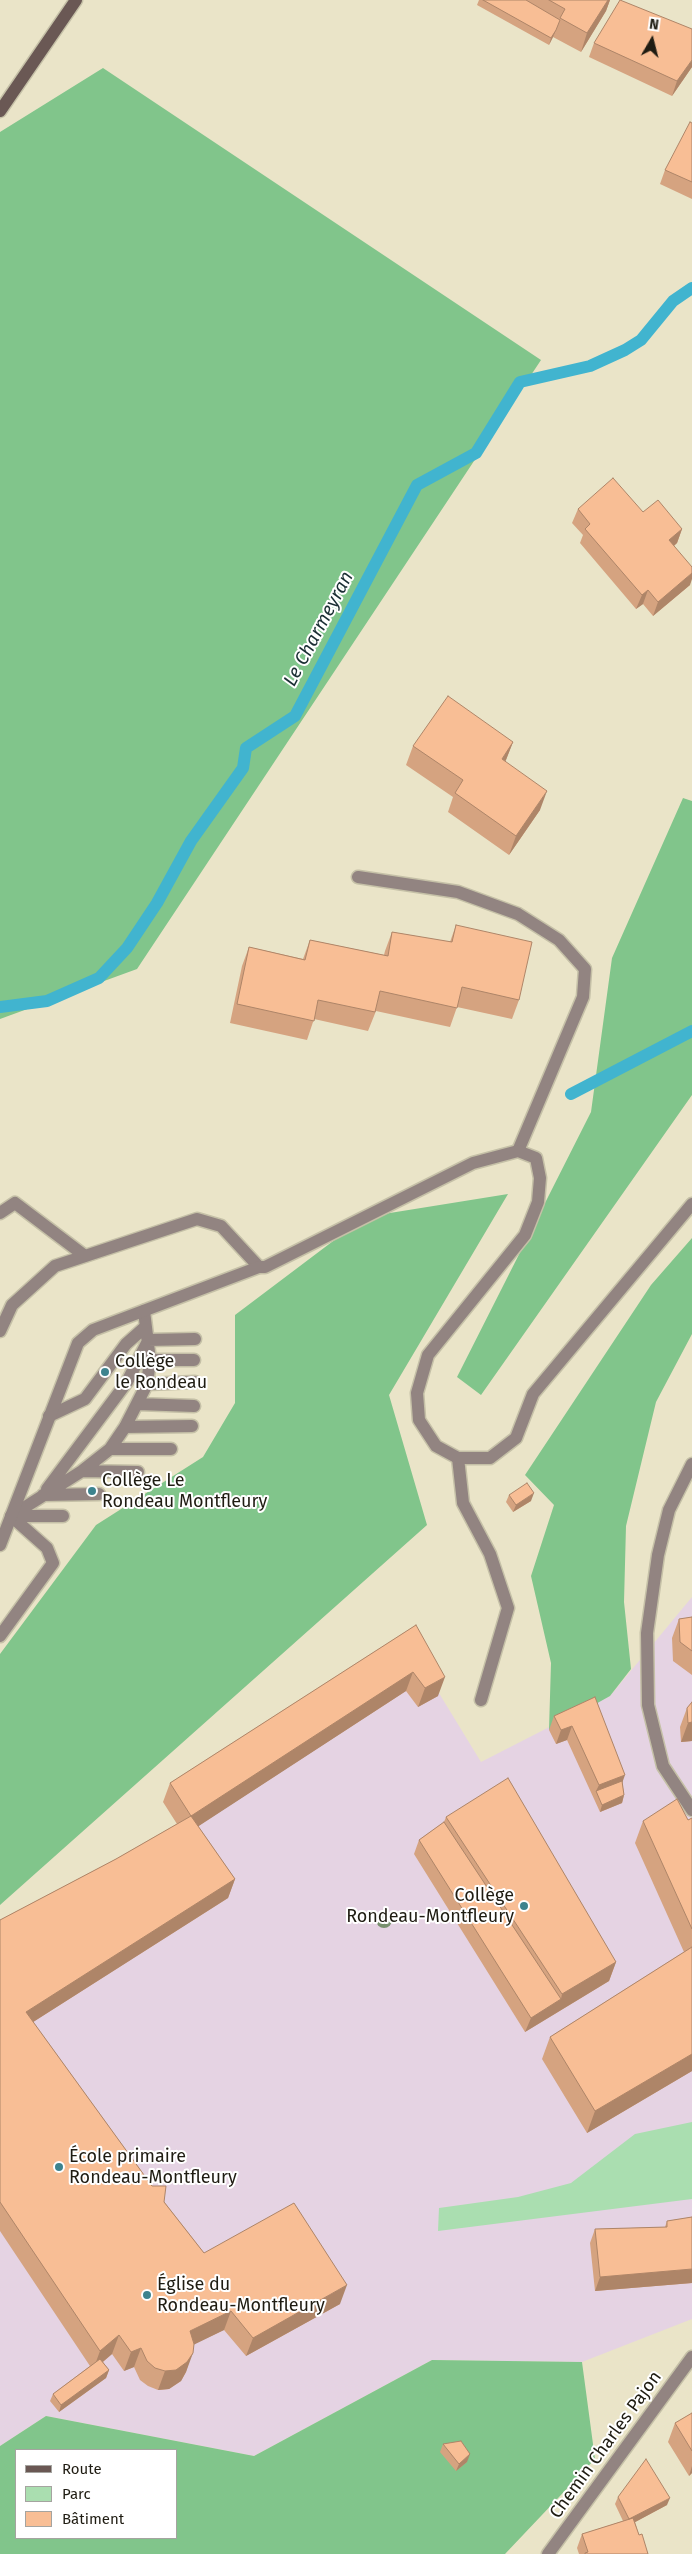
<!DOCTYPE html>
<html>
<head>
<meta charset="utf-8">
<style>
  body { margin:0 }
  #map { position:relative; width:692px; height:2554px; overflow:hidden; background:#eae4c8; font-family:"Fira Sans",sans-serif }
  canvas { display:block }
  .legend { position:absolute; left:15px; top:2449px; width:162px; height:90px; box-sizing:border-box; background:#fff; border:1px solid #a5a4a0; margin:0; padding:6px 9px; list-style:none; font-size:15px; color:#1f1c12 }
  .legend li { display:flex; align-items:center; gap:10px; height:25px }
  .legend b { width:25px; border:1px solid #a5a4a0 }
  .north { position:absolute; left:627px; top:15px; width:50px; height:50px; -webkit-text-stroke:4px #fff; paint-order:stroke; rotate:8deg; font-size:14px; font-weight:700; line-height:20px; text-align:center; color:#1f1c12 }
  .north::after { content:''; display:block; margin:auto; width:18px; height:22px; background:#1f1c12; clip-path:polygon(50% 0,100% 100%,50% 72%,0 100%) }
</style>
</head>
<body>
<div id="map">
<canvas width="692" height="2554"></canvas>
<ul class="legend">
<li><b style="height:6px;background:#6a5854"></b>Route</li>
<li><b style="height:14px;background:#aadeb0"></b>Parc</li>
<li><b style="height:14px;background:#f8be95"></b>Bâtiment</li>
</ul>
<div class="north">N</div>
</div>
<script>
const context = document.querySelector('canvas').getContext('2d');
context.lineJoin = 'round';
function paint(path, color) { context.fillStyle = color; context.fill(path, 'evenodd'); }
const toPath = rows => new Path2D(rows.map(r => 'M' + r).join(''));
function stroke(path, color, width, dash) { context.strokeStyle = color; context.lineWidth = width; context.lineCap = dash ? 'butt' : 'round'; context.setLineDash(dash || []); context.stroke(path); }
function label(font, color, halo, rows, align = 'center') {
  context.font = font + ' "Fira Sans",sans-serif'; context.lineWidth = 4; context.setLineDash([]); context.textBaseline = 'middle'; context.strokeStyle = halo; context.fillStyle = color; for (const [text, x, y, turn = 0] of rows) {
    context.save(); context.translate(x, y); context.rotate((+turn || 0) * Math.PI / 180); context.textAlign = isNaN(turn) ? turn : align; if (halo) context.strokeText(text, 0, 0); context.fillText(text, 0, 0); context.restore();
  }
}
paint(toPath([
  [692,1597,692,2319,582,2362,432,2360,254,2456,46,2416,0,2446,0,1928,184,1835,409,1644,481,1762,610,1696]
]), '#e5d3e3');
paint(toPath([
  [692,2122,692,2199,438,2231,439,2208,518,2197,571,2183,635,2134]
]), '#aadeb0');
paint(toPath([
  [103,68,541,360,137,969,0,1019,0,132],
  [683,798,692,801,692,1095,481,1395,457,1377,591,1112,612,958],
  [508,1194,389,1395,427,1525,0,1905,0,1654,96,1525,203,1457,235,1403,235,1315,365,1217],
  [692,1238,692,1334,656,1402,626,1526,624,1602,631,1669,610,1696,549,1730,551,1663,531,1576,554,1505,525,1475,651,1285],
  [432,2360,582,2362,595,2459,505,2554,0,2554,0,2446,46,2416,254,2456],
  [16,2450,176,2450,176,2538,16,2538]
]), '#81c58b');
stroke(toPath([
  [0,1007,47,1001,99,978,127,948,157,903,191,841,243,768,246,748,295,716,417,485,476,453,520,382,590,366,625,350,641,340,673,301,692,288],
  [571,1094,692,1031]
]), '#41b4cf', 12);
const lane = toPath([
  [358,877,458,892,518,914,559,940,585,969,583,997,518,1151],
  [0,1213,15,1203,85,1256],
  [0,1331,12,1305,55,1266,197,1219,221,1226,259,1267],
  [148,1340,195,1339],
  [150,1360,194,1360],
  [147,1384,195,1382],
  [138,1404,194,1406],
  [49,1416,85,1399,126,1344,144,1328],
  [125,1427,192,1426],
  [110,1449,171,1449],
  [458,1458,463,1503,490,1554,508,1608,481,1700],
  [692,1464,669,1510,658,1555,647,1633,648,1705,663,1766,692,1810],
  [82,1471,138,1472],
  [47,1489,127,1382,148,1341],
  [43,1495,99,1494],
  [11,1516,82,1471,110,1449,125,1427,147,1384,150,1360,144,1311],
  [11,1516,63,1516],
  [0,1636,53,1563,47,1548,11,1516]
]);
const street = toPath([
  [0,1545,78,1343,93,1330,259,1267,265,1267,473,1163,518,1151,536,1158,540,1178,538,1202,525,1235,428,1355,417,1393,419,1420,436,1446,458,1458,490,1458,516,1438,533,1394,692,1204],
  [548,2554,692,2357]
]);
const secondary = toPath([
  [0,111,76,0]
]);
stroke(lane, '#c5c0a7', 15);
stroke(street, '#c5c0a7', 15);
stroke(secondary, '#c5c0a7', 15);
stroke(lane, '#928481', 12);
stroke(street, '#928481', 12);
stroke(secondary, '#6a5854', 12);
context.fillStyle = '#78906e';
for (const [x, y] of [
  [384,1920]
]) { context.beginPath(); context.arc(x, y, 8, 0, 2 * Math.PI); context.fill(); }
paint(toPath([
  [479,0,610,0,606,11,581,52,553,37,549,45,477,5],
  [594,43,692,67,672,96,589,57],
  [692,123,692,199,660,184,665,170],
  [578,509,643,512,682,529,677,543,674,546,690,585,653,616,643,604,636,609,580,543,583,535,572,523],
  [513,742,505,762,540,810,509,855,448,812,453,797,406,765,413,746],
  [456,925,519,1000,512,1019,457,1007,450,1027,376,1011,368,1031,314,1019,307,1040,230,1023,242,966,249,947,303,959,310,940,384,955,385,951,392,932,450,942],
  [509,1495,531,1501,513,1512,506,1502],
  [692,1617,692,1675,673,1661,672,1638,679,1619],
  [416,1625,438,1696,418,1707,406,1691,198,1826,235,1879,228,1898,33,2022,152,2186,204,2253,340,2304,246,2356,224,2330,194,2344,186,2372,181,2381,169,2389,158,2390,148,2386,140,2380,134,2367,124,2371,112,2354,103,2362,109,2370,106,2378,59,2412,50,2401,53,2394,90,2366,0,2231,0,1920,116,1859,177,1824,163,1802,170,1783],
  [595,1697,622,1781,624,1795,622,1803,600,1812,567,1740,556,1744,549,1730,554,1716],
  [692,1702,692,1741,681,1742,680,1727,687,1708],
  [446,1817,616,1962,609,1981,525,2032,414,1854,419,1840,444,1822],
  [692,1818,692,2071,587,2133,542,2059,550,2037,684,1952,635,1843,643,1821,688,1820],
  [692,2217,692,2283,595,2291,590,2243,595,2229,665,2227,667,2221],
  [692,2413,692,2473,689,2476,668,2442,675,2423],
  [443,2444,467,2462,456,2471,440,2452],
  [618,2497,667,2505,635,2522,639,2535,648,2554,579,2554,577,2548,582,2534,623,2521,615,2504]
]), '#d5a380');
paint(toPath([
  [608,0,610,0,606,11,581,52,587,33],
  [556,30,553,37,549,45,551,38],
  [692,60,692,67,672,96,677,81],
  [682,529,677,543,664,554,669,540],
  [692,573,692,579,690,585,653,616,658,602],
  [648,590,643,604,636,609,642,595],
  [513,742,506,760,495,778,502,759],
  [547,791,540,810,509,855,516,836],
  [534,1493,531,1501,513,1512,516,1505],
  [413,1672,406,1691,185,1835,191,1816],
  [445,1677,438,1696,418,1707,425,1688],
  [692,1722,692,1741,681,1742,688,1723],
  [572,1726,567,1740,556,1744,561,1730],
  [625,1775,620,1789,596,1791,599,1785],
  [624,1795,622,1803,600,1812,602,1805],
  [235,1879,228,1898,19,2031,26,2012],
  [616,1962,609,1981,525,2032,531,2018,561,1999,562,1994],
  [692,2054,692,2071,587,2133,595,2111],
  [692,2269,692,2283,595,2291,600,2277],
  [347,2285,340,2304,246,2356,253,2338],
  [231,2311,224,2330,183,2350,190,2331],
  [119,2335,112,2354,93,2370,100,2351],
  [141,2348,134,2367,124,2371,131,2352],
  [193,2353,186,2372,181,2381,169,2389,158,2390,165,2371],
  [109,2370,106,2378,59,2412,61,2405],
  [470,2454,467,2462,456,2471,459,2464],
  [692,2466,692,2473,689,2476],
  [670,2498,667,2505,626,2527,629,2519]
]), '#ae8568');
const building = toPath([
  [483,0,526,0,560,20,556,30,551,38,483,0],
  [549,0,608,0,587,33,560,18,565,9,549,0],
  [620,0,692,29,692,60,677,81,594,43,620,0],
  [690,122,692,123,692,182,665,170,690,122],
  [613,478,643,512,658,500,682,529,669,540,692,567,692,573,658,602,648,590,642,595,585,529,590,524,578,509,613,478],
  [448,696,513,742,502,759,547,791,516,836,455,793,463,780,413,746,448,696],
  [456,925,532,942,519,1000,462,987,457,1008,380,991,375,1012,318,1000,314,1021,237,1004,249,947,305,960,310,940,388,956,392,932,452,942,456,925],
  [527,1483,534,1493,516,1505,509,1495,527,1483],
  [692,1617,692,1651,680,1642,679,1619,692,1617],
  [416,1625,445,1677,425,1688,413,1672,191,1816,170,1783,416,1625],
  [595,1697,625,1775,599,1785,572,1726,561,1730,554,1716,595,1697],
  [692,1702,692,1722,688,1723,687,1708,692,1702],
  [508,1778,616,1962,562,1994,446,1817,508,1778],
  [622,1781,624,1795,602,1805,596,1791,622,1781],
  [677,1799,688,1820,692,1818,692,1929,643,1821,677,1799],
  [191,1816,235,1879,26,2012,152,2186,166,2186,164,2202,204,2253,294,2203,347,2285,253,2338,231,2311,190,2331,194,2344,193,2353,187,2362,176,2370,165,2371,155,2368,147,2361,141,2348,131,2352,119,2335,100,2351,0,2202,0,1920,116,1859,191,1816],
  [444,1822,561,1999,531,2018,419,1840,444,1822],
  [692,1947,692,2054,595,2111,550,2037,692,1947],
  [692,2217,692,2269,600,2277,595,2229,667,2227,667,2221,692,2217],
  [100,2359,109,2370,61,2405,53,2394,100,2359],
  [692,2413,692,2451,675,2423,692,2413],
  [461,2441,470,2454,459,2464,443,2444,461,2441],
  [646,2459,670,2498,629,2519,618,2497,646,2459],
  [633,2518,639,2535,642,2534,648,2554,585,2554,585,2553,588,2552,582,2534,633,2518]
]);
paint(building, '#f8be95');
stroke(building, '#ae8568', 1);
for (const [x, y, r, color] of [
  [105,1372,5,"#3d838e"],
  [92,1491,5,"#3d838e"],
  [524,1906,5,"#3d838e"],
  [59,2167,5,"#3d838e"],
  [147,2295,5,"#3d838e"]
]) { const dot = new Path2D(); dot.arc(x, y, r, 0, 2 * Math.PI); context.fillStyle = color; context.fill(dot); stroke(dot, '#fff', 2); }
label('18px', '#1f1c12', '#fff', [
  ["Collège",115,1362],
  ["le Rondeau",115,1383],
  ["Collège Le",102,1481],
  ["Rondeau Montfleury",102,1502],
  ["Collège",514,1896,"right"],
  ["Rondeau-Montfleury",514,1917,"right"],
  ["École primaire",69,2157],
  ["Rondeau-Montfleury",69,2178],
  ["Église du",157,2285],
  ["Rondeau-Montfleury",157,2306]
], 'left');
label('18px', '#1f1c12', '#fff', [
  ["Chemin Charles Pajon",606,2445,-54]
]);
label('italic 19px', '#1a2e33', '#fff', [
  ["Le Charmeyran",319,629,-62]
]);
</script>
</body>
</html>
